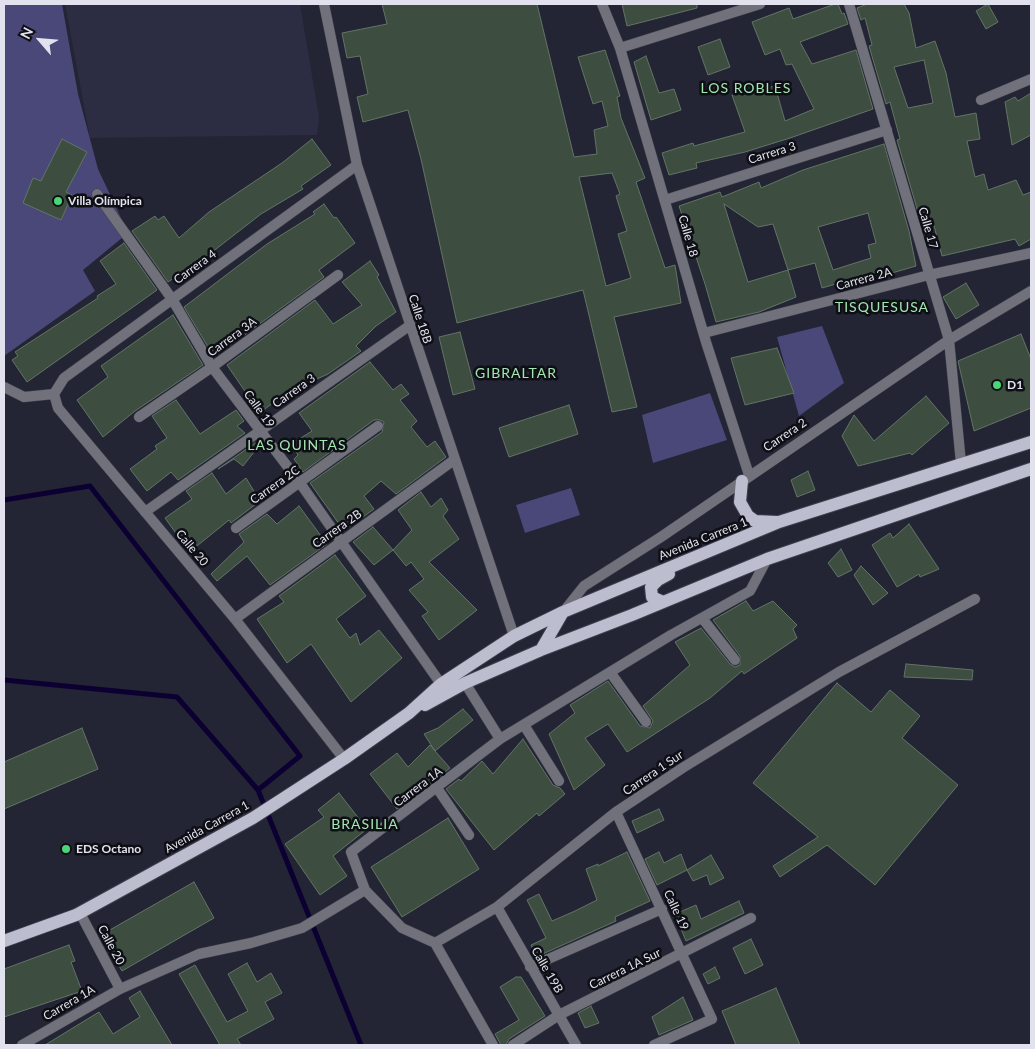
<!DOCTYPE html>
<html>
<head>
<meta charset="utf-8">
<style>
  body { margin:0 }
  #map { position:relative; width:1035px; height:1049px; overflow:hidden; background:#232434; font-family:Lato,sans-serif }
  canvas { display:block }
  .frame { position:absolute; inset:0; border:5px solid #e1e2ed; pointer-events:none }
  .north { position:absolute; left:15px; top:15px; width:50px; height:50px; -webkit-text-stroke:4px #0e0e15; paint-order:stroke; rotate:297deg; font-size:14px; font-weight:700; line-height:20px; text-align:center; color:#e1e2ed }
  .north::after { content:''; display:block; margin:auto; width:18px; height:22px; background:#e1e2ed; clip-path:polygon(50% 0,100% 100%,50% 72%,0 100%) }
</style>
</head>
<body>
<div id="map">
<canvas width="1035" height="1049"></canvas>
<div class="frame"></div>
<div class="north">N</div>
</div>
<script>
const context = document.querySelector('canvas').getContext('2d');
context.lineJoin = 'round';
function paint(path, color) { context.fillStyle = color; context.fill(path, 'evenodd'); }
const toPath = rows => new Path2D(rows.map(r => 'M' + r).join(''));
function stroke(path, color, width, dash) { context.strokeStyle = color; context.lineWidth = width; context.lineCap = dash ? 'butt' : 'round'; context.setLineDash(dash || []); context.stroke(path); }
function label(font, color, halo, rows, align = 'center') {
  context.font = font + ' Lato,sans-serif'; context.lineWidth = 5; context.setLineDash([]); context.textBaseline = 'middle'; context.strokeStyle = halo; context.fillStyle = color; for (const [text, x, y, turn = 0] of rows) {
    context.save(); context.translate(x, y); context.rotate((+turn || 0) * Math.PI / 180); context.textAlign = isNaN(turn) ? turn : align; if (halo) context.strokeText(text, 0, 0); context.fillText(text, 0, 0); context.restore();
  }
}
paint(toPath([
  [65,4,300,4,319,117,317,135,90,138]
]), '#2c2c43');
paint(toPath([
  [4,4,62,4,78,94,98,169,128,233,83,270,95,291,4,356],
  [822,326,844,383,799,416,777,337],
  [710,393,727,440,653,463,642,415],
  [571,488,580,515,525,533,516,505]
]), '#494879');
stroke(toPath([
  [4,500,90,486,300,756,258,790,361,1045],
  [4,680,177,697,258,790]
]), '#0c0032', 5);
const building = toPath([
  [382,4,537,4,574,157,597,154,594,130,608,126,602,101,593,104,578,57,605,50,620,96,617,97,621,118,645,178,636,182,665,268,675,265,681,303,614,317,637,407,612,412,583,290,457,323,421,159,408,110,363,122,357,97,368,94,360,56,347,58,342,33,387,24,382,4],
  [612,173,620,194,616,196,627,231,618,234,631,278,606,286,579,177,612,173],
  [622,4,697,4,697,8,627,26,622,4],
  [835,4,838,4,842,14,844,13,848,24,800,42,812,64,856,50,873,109,790,138,745,152,696,163,697,168,669,175,662,153,693,143,694,146,745,132,732,95,775,86,785,121,814,109,792,64,786,65,780,49,765,55,752,22,789,8,793,19,835,4],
  [867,4,904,4,909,13,916,48,935,41,946,73,955,117,976,113,980,139,967,141,975,177,984,174,988,190,1016,180,1023,195,1031,192,1031,239,1019,246,1015,239,942,256,933,222,922,226,897,140,900,139,890,102,886,104,869,46,872,45,865,18,861,20,857,8,867,4],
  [924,60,933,103,908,108,894,67,924,60],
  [988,4,998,22,986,29,976,11,988,4],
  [720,39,730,67,708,75,698,47,720,39],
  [646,56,659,93,674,89,681,110,651,120,634,62,646,56],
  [1031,93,1031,135,1012,145,1005,102,1015,97,1018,101,1031,93],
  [62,139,87,152,66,192,72,195,61,220,23,203,33,178,41,181,62,139],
  [312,139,331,165,301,186,303,189,261,214,207,256,168,282,132,231,155,216,158,220,164,216,179,238,209,212,282,163,312,139],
  [884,144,909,231,916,266,885,275,884,270,822,288,815,263,788,270,796,297,759,312,716,322,705,284,679,206,720,192,722,197,759,182,761,188,803,170,884,144],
  [724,204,758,227,773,224,788,270,748,282,724,204],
  [868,213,876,243,868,245,871,258,833,270,818,227,868,213],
  [324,204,334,218,336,217,355,243,319,270,324,277,214,357,184,307,267,244,315,214,313,212,324,204],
  [124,243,157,290,27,382,12,360,18,356,15,352,98,298,97,296,116,284,100,261,124,243],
  [370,261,379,275,377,277,396,312,376,326,356,346,361,351,328,374,286,393,261,412,256,413,247,402,251,400,227,365,315,300,333,324,362,305,342,282,370,261],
  [966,283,979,305,956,319,943,297,966,283],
  [173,315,203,365,135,411,103,437,77,400,108,377,101,366,173,315],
  [460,332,475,389,453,395,439,337,460,332],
  [1021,334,1031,359,1031,408,974,431,958,361,1021,334],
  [777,348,794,393,745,405,731,358,777,348],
  [370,362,393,390,401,384,409,394,400,400,417,421,411,427,427,447,435,441,446,457,396,494,381,481,364,496,374,509,344,531,310,483,382,432,384,422,380,420,374,420,303,472,294,459,298,455,291,444,312,431,299,413,370,362],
  [926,396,949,423,912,455,910,453,858,466,842,436,854,415,874,441,926,396],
  [176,400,200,434,236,410,244,421,237,426,245,433,178,480,171,472,147,491,130,469,157,449,155,446,167,438,152,416,176,400],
  [569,405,578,434,509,457,499,428,569,405],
  [255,443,258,447,243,466,234,459,218,469,255,443],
  [808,471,815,490,797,497,791,480,808,471],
  [212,473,226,494,246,478,260,501,231,523,229,520,192,550,182,537,180,539,165,518,192,499,186,491,212,473],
  [421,492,431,507,441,498,448,510,443,516,459,539,429,562,477,610,439,640,422,616,428,612,409,590,424,579,411,562,406,566,393,550,412,530,398,510,421,492],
  [299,506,327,544,270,585,247,556,217,581,211,574,244,542,239,534,267,514,277,524,299,506],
  [909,524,939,569,920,577,919,574,897,587,872,545,890,533,893,538,909,524],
  [373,527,393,550,374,565,353,542,373,527],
  [841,549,852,570,838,577,828,563,841,549],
  [335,555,366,596,336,619,350,638,356,633,360,645,379,630,402,658,351,702,311,644,287,663,257,619,284,602,279,596,335,555],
  [861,566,888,593,873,605,854,575,861,566],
  [746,601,753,611,773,601,797,625,793,629,797,638,744,674,742,671,710,698,627,752,608,724,585,738,605,765,574,790,549,734,575,713,570,705,608,681,640,726,650,728,653,721,643,706,690,665,675,642,701,628,730,664,735,667,740,665,740,656,713,620,746,601],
  [906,664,973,670,972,680,904,677,906,664],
  [837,683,871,712,890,690,920,716,902,738,958,785,875,885,827,845,780,877,773,866,818,837,753,783,837,683],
  [463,709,473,720,435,751,450,768,397,809,370,774,397,753,408,767,430,745,435,751,424,734,438,728,463,709],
  [82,728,98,769,4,809,4,762,82,728],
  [523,739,553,785,560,788,565,794,539,816,537,813,494,850,446,789,459,779,461,781,482,761,493,774,523,739],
  [339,793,367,829,333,856,347,876,320,895,285,844,324,817,318,810,339,793],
  [659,809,664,820,637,833,632,821,659,809],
  [448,818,479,869,402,917,371,867,448,818],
  [627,852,650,901,615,917,616,921,536,957,531,945,546,938,527,900,539,894,552,921,575,911,597,900,586,869,598,864,598,866,627,852],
  [659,852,664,863,681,854,687,870,657,885,645,859,659,852],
  [711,855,724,878,710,885,707,875,693,881,687,870,711,855],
  [194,882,214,918,122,971,101,935,194,882],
  [739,901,744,913,686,941,675,914,696,905,701,919,739,901],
  [751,939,763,965,745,974,733,948,751,939],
  [69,945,75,961,71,962,82,991,4,1017,4,969,69,945],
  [247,963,257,982,271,973,282,993,265,1002,274,1019,237,1039,241,1045,220,1045,179,974,195,965,227,1022,248,1011,228,974,247,963],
  [715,967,720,978,708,984,703,974,715,967],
  [516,977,521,977,545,1016,509,1039,506,1045,501,1045,495,1034,519,1020,500,987,516,977],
  [776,988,800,1045,736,1045,722,1011,776,988],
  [140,991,172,1045,45,1045,99,1012,113,1034,140,1017,129,998,140,991],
  [683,997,693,1020,659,1035,652,1017,683,997],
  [591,1006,599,1023,585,1028,578,1013,591,1006]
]);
paint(building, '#3d4e40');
stroke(building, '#637466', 1);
const street = toPath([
  [324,4,357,165,514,636],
  [602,4,620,48,706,342,749,475],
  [849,4,949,340,961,463],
  [620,48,760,4],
  [981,100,1031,79],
  [97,194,172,299,212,367,300,483,441,684],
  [665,200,887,130],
  [704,333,929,275,1031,253],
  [4,387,24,397,54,394],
  [54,394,58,408,235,619,344,759],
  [54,394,64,378,357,165],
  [139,417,212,367,338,275],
  [145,512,409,326],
  [236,528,378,426],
  [564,611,584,586,661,537,949,340,1031,291],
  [702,618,735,660],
  [235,619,454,460],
  [610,672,646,722],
  [465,683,500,739],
  [524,725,559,781],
  [437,788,469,835],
  [616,812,712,1019,654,1045],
  [497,907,576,1045],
  [80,913,120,989],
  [435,943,402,928,365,890,351,852,500,739,671,635,750,591,767,559],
  [435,943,497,907,616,812,684,767,839,672,975,599],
  [435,943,493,1045],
  [530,967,662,909],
  [22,1045,120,989,199,954,251,943,302,928,365,890],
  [513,1045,559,1015,751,918]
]);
const primary = toPath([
  [742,481,740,502,748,516,755,521,777,522],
  [663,602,652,597,651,587,658,580,669,574],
  [541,650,563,612],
  [425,705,465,683,541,650,632,615,767,559,1031,469],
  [4,941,76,915,253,818,344,759,409,713,441,684,514,636,563,612,779,522,1031,442]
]);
stroke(street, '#3e3f4e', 11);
stroke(primary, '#3e3f4e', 14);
stroke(street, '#70717a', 10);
stroke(primary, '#bcbdcf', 12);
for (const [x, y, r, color] of [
  [58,201,5,"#4ad677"],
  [997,385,5,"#4ad677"],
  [66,849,5,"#4ad677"]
]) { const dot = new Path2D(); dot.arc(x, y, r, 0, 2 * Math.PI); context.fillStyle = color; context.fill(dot); stroke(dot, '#0e0e15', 2); }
label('12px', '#e1e2ed', '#0e0e15', [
  ["Carrera 3",772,153,-17],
  ["Calle 17",928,228,74],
  ["Calle 18",688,236,74],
  ["Carrera 4",195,267,-36],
  ["Carrera 2A",864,279,-15],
  ["Calle 18B",420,319,72],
  ["Carrera 3A",232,337,-36],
  ["Carrera 3",294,391,-35],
  ["Calle 19",259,409,54],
  ["Carrera 2",785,435,-34],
  ["Carrera 2C",275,485,-35],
  ["Carrera 2B",337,529,-35],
  ["Avenida Carrera 1",703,539,-22],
  ["Calle 20",192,548,50],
  ["Carrera 1 Sur",653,773,-34],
  ["Carrera 1A",418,787,-37],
  ["Avenida Carrera 1",207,827,-29],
  ["Calle 19",676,910,65],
  ["Calle 20",111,945,62],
  ["Carrera 1A Sur",625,969,-26],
  ["Calle 19B",547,970,60],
  ["Carrera 1A",69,1003,-30]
]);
label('bold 12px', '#e1e2ed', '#0e0e15', [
  ["Villa Olímpica",68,201],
  ["D1",1007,385],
  ["EDS Octano",76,849]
], 'left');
context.letterSpacing = '1px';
label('14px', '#a3e6b1', '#0e0e15', [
  ["LOS ROBLES",746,88],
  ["TISQUESUSA",882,307],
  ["GIBRALTAR",516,373],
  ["LAS QUINTAS",297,445],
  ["BRASILIA",365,824]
]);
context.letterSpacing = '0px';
</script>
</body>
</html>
